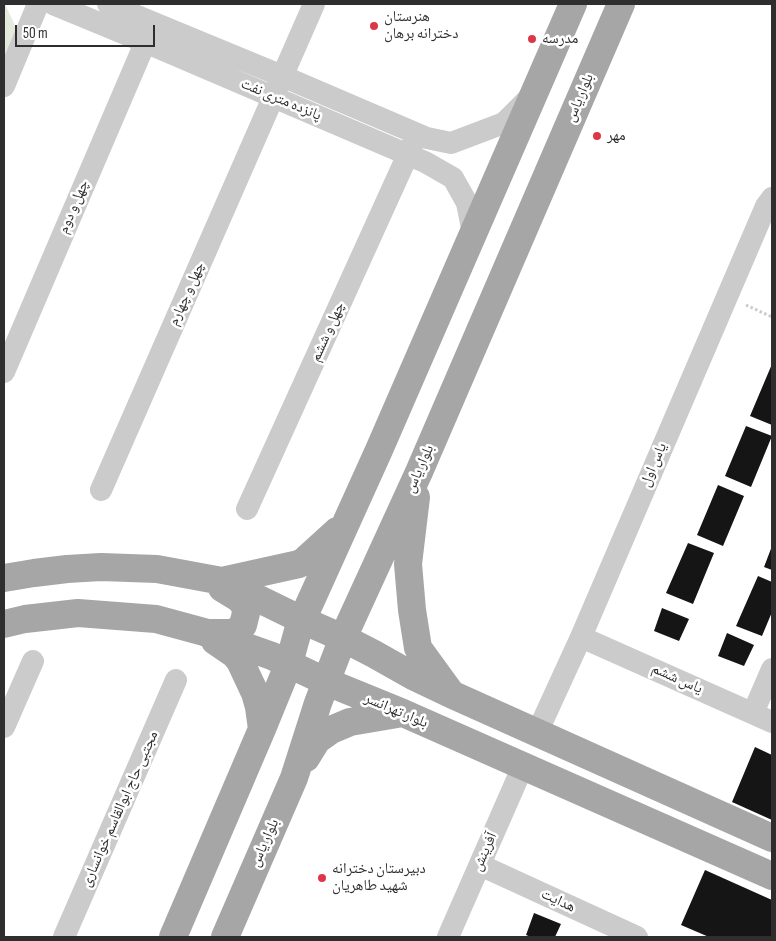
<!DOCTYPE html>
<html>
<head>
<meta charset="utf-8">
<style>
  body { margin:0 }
  #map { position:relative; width:776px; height:941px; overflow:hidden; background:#fff; font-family:"Sofia Sans Condensed",sans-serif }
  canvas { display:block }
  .frame { position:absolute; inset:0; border:5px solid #2e2e2e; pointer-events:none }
  .scale { position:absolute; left:15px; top:25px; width:140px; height:22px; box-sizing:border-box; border:2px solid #2e2e2e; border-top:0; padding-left:6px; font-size:15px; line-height:18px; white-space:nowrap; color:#2e2e2e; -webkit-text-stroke:4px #fff; paint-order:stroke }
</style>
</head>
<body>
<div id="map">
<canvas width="776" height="941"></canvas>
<div class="frame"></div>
<div class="scale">50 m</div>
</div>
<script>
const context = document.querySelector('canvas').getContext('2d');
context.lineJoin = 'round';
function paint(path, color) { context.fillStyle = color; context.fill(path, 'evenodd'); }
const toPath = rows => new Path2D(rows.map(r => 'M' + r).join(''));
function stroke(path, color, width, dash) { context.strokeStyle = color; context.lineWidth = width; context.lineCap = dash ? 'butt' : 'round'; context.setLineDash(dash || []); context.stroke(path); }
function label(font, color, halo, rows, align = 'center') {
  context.font = font + ' "Sofia Sans Condensed","Noto Naskh Arabic",sans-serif'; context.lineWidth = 5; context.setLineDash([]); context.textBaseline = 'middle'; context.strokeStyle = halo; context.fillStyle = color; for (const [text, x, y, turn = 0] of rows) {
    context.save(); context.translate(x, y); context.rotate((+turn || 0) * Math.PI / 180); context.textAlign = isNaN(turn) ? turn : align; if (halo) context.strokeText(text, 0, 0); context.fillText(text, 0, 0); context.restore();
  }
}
paint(toPath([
  [4,4,5,4,18,32,4,64]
]), '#e4ebdc');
paint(toPath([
  [772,364,772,425,750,416],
  [746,426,772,436,751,487,725,476],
  [718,485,744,496,723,546,697,535],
  [688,543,714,553,693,604,666,593],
  [772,546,772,570,764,567],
  [758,576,772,582,772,612,762,636,736,626],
  [662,608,689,619,679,641,654,631],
  [727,633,754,645,744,666,718,656],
  [755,747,772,755,772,820,732,802],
  [705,870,772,900,772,937,709,937,681,925],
  [534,913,561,924,555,937,531,937,526,935]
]), '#151515');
stroke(toPath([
  [746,305,772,317]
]), '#cbcbcb', 3, [2.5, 2.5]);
stroke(toPath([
  [53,4,145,42,425,162,453,178,467,203,473,233],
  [108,4,282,76,427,138,451,143,504,123,529,98],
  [4,86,38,4],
  [4,372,151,29],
  [101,490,314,4],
  [247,509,414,141],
  [581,637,772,722],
  [753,713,772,669],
  [4,727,33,661],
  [537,733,581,637,766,206,772,198],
  [480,865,637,937],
  [64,937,176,680],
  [448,937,523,766]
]), '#cbcbcb', 22);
stroke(toPath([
  [416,497,408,564,412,610,418,648,450,692],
  [4,578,34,573,67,569,101,567,157,569,222,581,299,564,304,561,337,531],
  [222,581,302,620,343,638,374,654,413,676,453,695,772,838],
  [4,624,25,619,78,613,156,619,204,632,272,656,327,682,403,713,772,876],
  [208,633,229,633,236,632,243,625,246,613,245,606,240,599,222,588],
  [215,641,234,654,240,661,255,693,259,707,262,729],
  [306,758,317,740,331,730,350,722,403,713],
  [173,937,262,729,289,663,299,627,379,450,573,4],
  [225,937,294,778,318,703,343,638,419,472,621,4]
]), '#a6a6a6', 28);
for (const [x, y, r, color] of [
  [374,26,5,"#dd3747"],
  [532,39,5,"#dd3747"],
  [597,136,5,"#dd3747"],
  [322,878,5,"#dd3747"]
]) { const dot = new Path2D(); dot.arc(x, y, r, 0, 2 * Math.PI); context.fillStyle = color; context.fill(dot); stroke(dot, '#fff', 2); }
label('15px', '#2e2e2e', '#fff', [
  ["هنرستان",384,17],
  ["دخترانه برهان",384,34],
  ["مدرسه",542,39],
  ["مهر",607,136],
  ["دبیرستان دخترانه",332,869],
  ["شهید طاهریان",332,886]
], 'left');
label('15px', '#2e2e2e', '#fff', [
  ["بلوار یاس",580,98,-67],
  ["پانزده متری نفت",281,100,23],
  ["چهل و دوم",74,207,-67],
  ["چهل و چهارم",187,294,-66],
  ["چهل و ششم",328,332,-66],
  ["یاس اول",654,465,-67],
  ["بلوار یاس",420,469,-66],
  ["یاس ششم",677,679,24],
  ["بلوار تهرانسر",396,711,23],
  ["مجتبی حاج ابوالقاسم خوانساری",120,809,-66],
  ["بلوار یاس",265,843,-66],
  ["آفرینش",485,852,-66],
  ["هدایت",558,901,25]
]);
</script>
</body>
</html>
